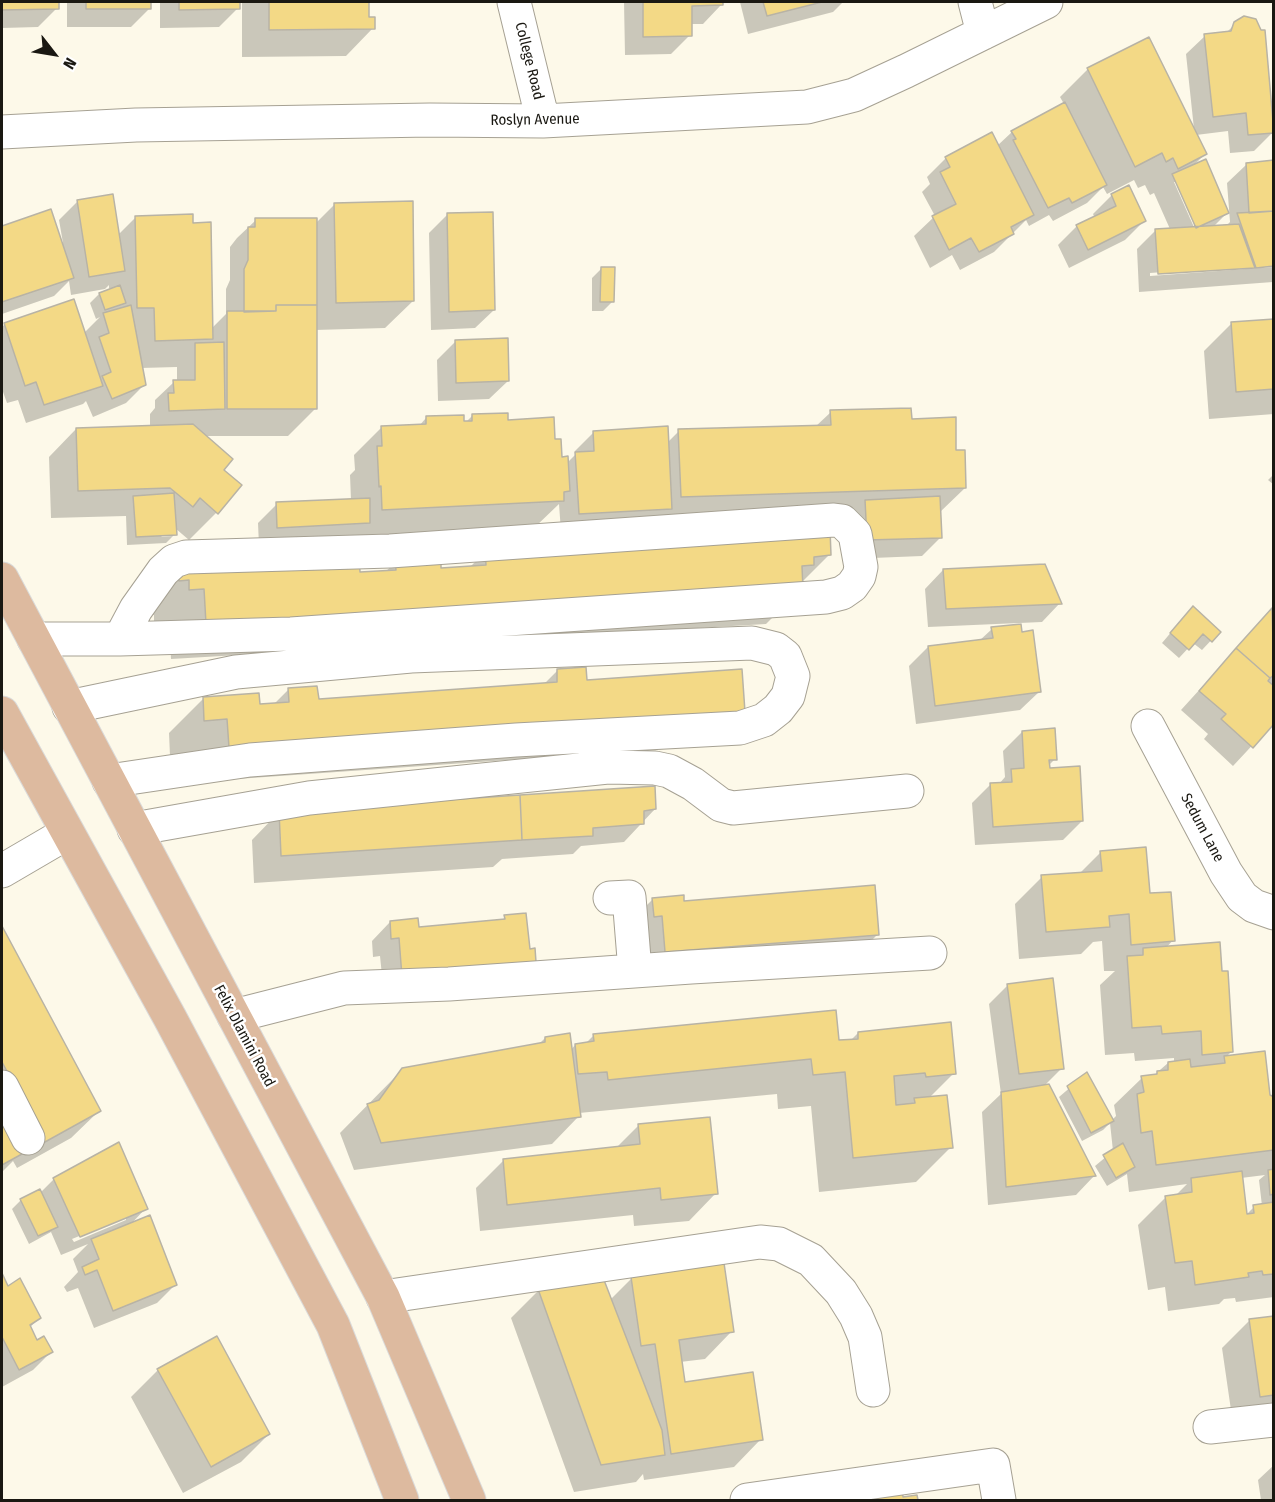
<!DOCTYPE html>
<html>
<head>
<meta charset="utf-8">
<style>
  body { margin:0 }
  #map { position:relative; width:1275px; height:1502px; overflow:hidden; background:#fdf9e9; font-family:"Fira Sans Condensed",sans-serif }
  canvas { display:block }
  .frame { position:absolute; inset:0; border:3px solid #1a1812; pointer-events:none }
  .north { position:absolute; left:24px; top:24px; width:60px; height:60px; -webkit-text-stroke:4px #fff; paint-order:stroke; rotate:121deg; font-size:16px; font-weight:700; line-height:24px; text-align:center; color:#1a1812 }
  .north::after { content:''; display:block; margin:auto; width:21px; height:27px; background:#1a1812; clip-path:polygon(50% 0,100% 100%,50% 72%,0 100%) }
</style>
</head>
<body>
<div id="map">
<canvas width="1275" height="1502"></canvas>
<div class="frame"></div>
<div class="north">N</div>
</div>
<script>
const context = document.querySelector('canvas').getContext('2d');
context.lineJoin = 'round';
function paint(path, color) { context.fillStyle = color; context.fill(path, 'evenodd'); }
const toPath = rows => new Path2D(rows.map(r => 'M' + r).join(''));
function stroke(path, color, width, dash) { context.strokeStyle = color; context.lineWidth = width; context.lineCap = dash ? 'butt' : 'round'; context.setLineDash(dash || []); context.stroke(path); }
function label(font, color, halo, rows, align = 'center') {
  context.font = font + ' "Fira Sans Condensed",sans-serif'; context.lineWidth = 5; context.setLineDash([]); context.textBaseline = 'middle'; context.strokeStyle = halo; context.fillStyle = color; for (const [text, x, y, turn = 0] of rows) {
    context.save(); context.translate(x, y); context.rotate((+turn || 0) * Math.PI / 180); context.textAlign = isNaN(turn) ? turn : align; if (halo) context.strokeText(text, 0, 0); context.fillText(text, 0, 0); context.restore();
  }
}
paint(toPath([
  [2,2,57,2,57,8,38,27,2,28],
  [67,2,150,2,150,8,131,27,67,27],
  [160,2,238,2,238,8,219,27,160,28],
  [242,2,367,2,367,18,373,28,346,56,242,57],
  [624,2,721,2,721,5,703,24,690,24,690,35,671,54,625,55],
  [740,2,843,2,833,12,748,34],
  [1239,20,1273,132,1254,151,1230,153,1228,131,1196,135,1205,154,1193,166,1227,213,1213,227,1226,226,1230,222,1227,183,1246,165,1274,162,1273,282,1139,292,1137,249,1156,230,1170,229,1154,193,1150,195,1145,185,1138,188,1134,180,1107,194,1103,187,1087,203,1053,221,1049,215,1029,226,1026,220,994,252,960,270,952,255,930,268,914,236,935,216,922,192,930,184,927,177,946,158,997,146,1012,132,1064,104,1060,97,1087,70,1149,39,1194,129,1186,54,1205,36,1226,33],
  [1174,182,1177,182,1200,233,1197,234],
  [1273,264,1273,267,1150,276,1150,273],
  [1112,195,1144,221,1125,240,1069,268,1058,245,1077,226,1095,218,1093,214],
  [78,201,118,235,136,217,211,329,226,314,226,289,230,280,230,247,237,238,256,220,315,224,335,204,413,301,385,328,315,330,316,408,288,436,205,436,222,470,240,485,216,513,189,540,175,528,174,536,174,533,164,534,161,537,173,536,166,543,127,545,126,516,51,518,49,457,76,429,150,427,150,414,155,408,155,400,174,382,177,382,177,367,141,368,145,384,126,403,93,417,86,401,83,404,26,423,18,400,7,403,2,389,2,327,5,324,84,333,100,317,96,319,90,303,99,294,112,289,109,288,109,285,105,289,71,295,69,281,54,296,2,314,2,228,50,211,61,243,63,243,59,220],
  [447,215,494,310,475,328,431,330,429,233],
  [602,268,612,302,603,311,592,311,592,278],
  [1274,320,1274,414,1209,419,1204,351,1232,323],
  [456,341,508,381,489,399,438,401,437,360],
  [831,412,910,420,955,451,965,488,939,513,941,537,922,556,848,559,847,518,561,532,559,504,534,528,259,546,258,523,277,504,351,500,350,475,355,470,354,455,382,427,419,426,426,418,466,422,472,416,507,421,554,441,560,458,567,463,575,455,575,451,594,432,667,443,679,431,815,427],
  [1274,474,1274,485,1268,480],
  [486,551,829,555,801,583,802,588,766,624,171,659,169,623,154,625,154,615,144,615,179,566,359,574,385,572,396,562,440,570,469,568],
  [943,570,1060,603,1042,622,928,627,925,589],
  [1272,610,1274,722,1233,766,1204,739,1208,734,1181,710],
  [1184,617,1219,632,1202,650,1193,643,1179,658,1162,643],
  [992,629,1039,692,1020,710,916,724,909,666,928,647,979,641],
  [558,670,585,682,743,711,708,746,194,782,170,756,169,733,204,698,258,706,273,705,288,690,317,701,543,685],
  [1022,732,1055,759,1048,766,1082,821,1063,840,975,845,972,803,991,784,999,784,1005,777,1003,751],
  [655,809,624,842,581,846,573,854,502,859,493,867,254,883,252,840,279,812],
  [1101,852,1149,895,1173,940,1166,948,1232,1051,1226,1057,1274,1099,1274,1297,1236,1302,1235,1298,1224,1299,1219,1304,1168,1311,1165,1287,1148,1290,1138,1225,1166,1197,1175,1196,1187,1184,1129,1192,1127,1174,1107,1186,1095,1166,1113,1151,1110,1123,1103,1130,1082,1141,1059,1097,1086,1074,1112,1120,1116,1116,1114,1105,1142,1078,1153,1076,1168,1063,1174,1062,1174,1058,1135,1061,1134,1053,1105,1055,1100,985,1115,971,1104,971,1102,941,1093,942,1081,954,1019,959,1015,904,1042,877,1079,874],
  [1265,1175,1259,1180,1262,1206,1254,1207,1246,1215,1241,1178],
  [653,899,683,903,878,934,850,962,637,979,625,927],
  [525,915,384,995,380,956,373,957,372,941,390,922,417,928,501,921,505,917],
  [2,929,99,1111,71,1138,17,1168,13,1161,2,1172],
  [1008,985,1062,1068,1044,1086,1094,1176,1076,1195,988,1205,982,1112,1001,1094,989,1004],
  [858,1033,954,1073,929,1098,951,1147,916,1182,819,1192,811,1106,778,1109,777,1094,579,1113,579,1116,552,1144,354,1170,340,1133,403,1069,538,1045,545,1038,571,1050,575,1045,585,1044,594,1035,837,1042,850,1041],
  [638,1126,716,1193,689,1221,634,1226,633,1215,480,1231,476,1188,504,1160,616,1148],
  [54,1179,146,1208,130,1225,176,1284,157,1303,94,1328,78,1288,67,1292,64,1287,78,1272,73,1259,88,1244,61,1255,51,1232,29,1244,12,1209,21,1200,40,1193],
  [126,1217,126,1220,74,1242,72,1239],
  [2,1277,7,1288,40,1318,29,1328,37,1342,51,1352,33,1370,2,1387],
  [632,1278,732,1331,705,1359,680,1362,684,1384,761,1439,734,1467,644,1480,643,1474,636,1482,574,1492,511,1318,538,1291,610,1300],
  [1274,1317,1274,1417,1233,1424,1222,1348,1249,1321],
  [158,1370,269,1434,241,1462,183,1493,131,1397],
  [1274,1465,1274,1500,1261,1500,1258,1480],
  [916,1497,916,1500,867,1500,870,1498,902,1499]
]), '#0003');
const building = toPath([
  [2,2,59,2,59,9,2,10,2,2],
  [86,2,151,2,151,9,86,9,86,2],
  [179,2,240,2,240,9,179,10,179,2],
  [269,2,369,2,369,17,375,17,375,29,269,30,269,2],
  [643,2,723,2,723,5,692,6,692,36,643,37,643,2],
  [763,2,822,2,767,16,763,2],
  [1244,16,1256,19,1261,30,1265,30,1274,133,1248,135,1246,113,1213,117,1204,34,1231,31,1234,22,1244,16],
  [1149,37,1207,154,1178,169,1173,158,1166,162,1162,153,1135,167,1087,68,1149,37],
  [1065,102,1107,185,1072,203,1069,198,1048,208,1013,140,1016,139,1011,131,1065,102],
  [992,132,1034,215,1011,227,1014,234,979,252,971,238,949,250,932,216,956,204,940,172,950,167,945,157,992,132],
  [1206,159,1229,213,1196,228,1172,174,1206,159],
  [1274,160,1274,211,1249,213,1246,163,1274,160],
  [1129,185,1146,221,1088,250,1076,225,1116,206,1111,194,1129,185],
  [113,194,125,271,89,277,77,200,113,194],
  [413,201,414,301,336,303,334,203,413,201],
  [51,209,74,278,2,302,2,226,51,209],
  [1274,211,1274,266,1256,268,1237,213,1274,211],
  [493,212,495,310,449,312,447,213,493,212],
  [193,214,193,223,211,222,213,339,155,341,154,308,137,308,135,216,193,214],
  [255,218,317,218,317,305,276,305,276,311,244,312,244,269,248,260,248,227,255,227,255,218],
  [1239,224,1255,268,1158,274,1155,229,1239,224],
  [601,267,615,267,614,302,600,302,601,267],
  [120,285,126,303,105,310,99,293,120,285],
  [74,299,103,386,44,405,36,382,25,386,4,323,74,299],
  [131,305,146,385,112,399,102,376,111,372,99,337,109,333,103,313,131,305],
  [276,305,317,305,317,409,227,409,227,311,276,311,276,305],
  [1274,319,1274,389,1236,392,1231,322,1274,319],
  [508,338,509,381,456,383,455,340,508,338],
  [224,342,225,409,169,411,168,393,174,393,173,380,195,380,195,343,224,342],
  [911,408,912,419,956,417,956,450,965,450,966,488,681,497,678,429,831,425,830,410,911,408],
  [508,413,508,420,554,417,555,439,561,439,562,457,568,456,570,491,564,492,564,501,382,510,381,486,379,487,377,446,382,446,381,426,426,424,426,416,464,415,464,421,472,421,472,414,508,413],
  [193,424,233,459,224,470,242,485,218,514,200,498,193,507,170,488,78,491,76,428,193,424],
  [668,426,672,509,579,514,575,452,594,451,593,431,668,426],
  [174,493,177,535,136,537,133,496,174,493],
  [940,496,942,538,867,540,865,500,940,496],
  [370,498,370,523,277,528,276,502,370,498],
  [830,529,831,555,814,557,814,565,802,566,803,589,206,624,204,589,189,590,189,580,179,581,178,565,359,554,360,572,396,570,395,560,441,557,441,568,486,565,485,549,830,529],
  [1045,564,1062,604,946,609,943,569,1045,564],
  [1193,606,1221,632,1212,642,1203,634,1189,650,1170,633,1193,606],
  [1272,608,1274,675,1270,678,1236,648,1272,608],
  [1021,624,1022,632,1033,630,1041,692,935,706,928,646,993,638,991,627,1021,624],
  [1236,648,1270,678,1268,681,1274,686,1274,724,1253,748,1221,719,1226,714,1199,691,1236,648],
  [586,667,587,680,742,669,745,712,229,748,227,719,204,721,203,697,259,693,260,704,289,702,288,688,317,686,319,699,557,682,557,669,586,667],
  [1055,728,1057,760,1049,760,1050,768,1080,766,1083,821,993,827,990,783,1012,782,1011,769,1024,768,1022,731,1055,728],
  [655,786,656,809,644,811,644,824,593,828,593,836,522,840,520,795,655,786],
  [520,795,522,840,281,856,279,811,520,795],
  [1146,847,1150,893,1171,892,1175,941,1131,945,1129,914,1109,916,1110,927,1046,932,1041,875,1102,871,1100,851,1146,847],
  [875,885,879,935,665,952,662,916,654,917,652,898,684,895,684,901,875,885],
  [526,913,530,949,535,948,536,962,402,977,399,938,391,939,390,921,418,918,419,927,505,919,504,915,526,913],
  [2,926,101,1111,45,1142,2,1062,2,926],
  [1220,942,1222,971,1228,971,1233,1052,1202,1055,1201,1031,1162,1034,1161,1026,1132,1028,1127,956,1143,955,1143,948,1220,942],
  [1053,978,1064,1069,1019,1074,1007,984,1053,978],
  [836,1010,839,1040,858,1039,858,1032,951,1022,956,1074,926,1077,925,1073,894,1076,896,1105,915,1103,914,1098,947,1095,953,1148,853,1158,845,1072,813,1075,811,1059,608,1080,607,1072,578,1074,575,1044,594,1041,593,1034,836,1010],
  [570,1033,581,1117,381,1143,367,1104,379,1100,402,1068,545,1042,545,1037,570,1033],
  [1265,1051,1270,1095,1274,1097,1274,1150,1156,1165,1152,1131,1141,1133,1137,1094,1144,1092,1141,1076,1157,1074,1157,1071,1168,1070,1168,1062,1190,1059,1191,1067,1225,1063,1224,1056,1265,1051],
  [1087,1072,1114,1121,1091,1133,1067,1086,1087,1072],
  [1049,1084,1096,1176,1006,1187,1001,1092,1049,1084],
  [2,1117,22,1154,2,1165,2,1117],
  [710,1117,718,1194,661,1200,660,1188,507,1205,503,1159,640,1144,638,1124,710,1117],
  [119,1142,148,1209,80,1237,53,1178,119,1142],
  [1123,1143,1135,1167,1116,1178,1103,1155,1123,1143],
  [1274,1169,1274,1194,1270,1195,1268,1170,1274,1169],
  [1242,1171,1247,1214,1254,1213,1253,1205,1274,1202,1274,1274,1263,1275,1262,1271,1248,1273,1249,1277,1195,1285,1192,1261,1175,1263,1165,1196,1192,1192,1191,1178,1242,1171],
  [40,1189,58,1227,38,1236,20,1199,40,1189],
  [150,1215,177,1285,113,1311,97,1270,85,1275,82,1267,99,1259,91,1239,150,1215],
  [724,1263,734,1332,679,1340,685,1382,753,1372,763,1440,671,1454,655,1344,641,1346,631,1277,724,1263],
  [2,1273,8,1286,20,1278,41,1318,30,1325,37,1340,44,1336,53,1352,19,1370,2,1337,2,1273],
  [604,1280,662,1430,665,1455,601,1465,538,1289,604,1280],
  [1274,1316,1274,1395,1260,1397,1249,1319,1274,1316],
  [217,1336,270,1434,211,1467,157,1369,217,1336],
  [902,1490,903,1497,917,1495,918,1500,870,1500,869,1496,902,1490]
]);
paint(building, '#f3d986');
stroke(building, '#b8b3a5', 1.5);
const minor = toPath([
  [514,2,543,121],
  [975,2,983,33],
  [2,132,136,125,430,120,543,121,807,107,854,95,906,71,1046,2],
  [34,639,120,639,291,634,826,597,842,593,852,586,859,576,861,567,855,534,842,521,834,520,390,551,186,557,174,561,163,571,136,609,120,639],
  [69,707,236,672,411,656,752,643,776,649,785,656,793,676,788,696,778,709,764,720,740,728,516,740,250,760,109,781],
  [1148,726,1226,873,1242,897,1254,906,1274,913],
  [134,829,309,798,608,767,655,768,669,771,693,784,721,805,733,808,907,791],
  [2,871,67,833],
  [610,898,629,897,635,971],
  [234,1016,344,988,449,984,691,967,930,953],
  [2,1087,28,1138],
  [383,1297,760,1242,779,1244,811,1260,841,1292,856,1316,865,1337,873,1390],
  [1210,1427,1274,1420],
  [747,1500,993,1465,999,1500]
]);
const major = toPath([
  [2,579,383,1297,469,1500],
  [2,713,170,1018,333,1325,402,1500]
]);
stroke(minor, '#a6a193', 35);
stroke(major, '#dadad9', 35);
stroke(minor, '#fff', 33);
stroke(major, '#ddba9f', 33);
label('15px', '#1a1812', '#fff', [
  ["College Road",529,61,76],
  ["Roslyn Avenue",535,120,-1],
  ["Sedum Lane",1202,828,62],
  ["Felix Dlamini Road",244,1036,62]
]);
</script>
</body>
</html>
